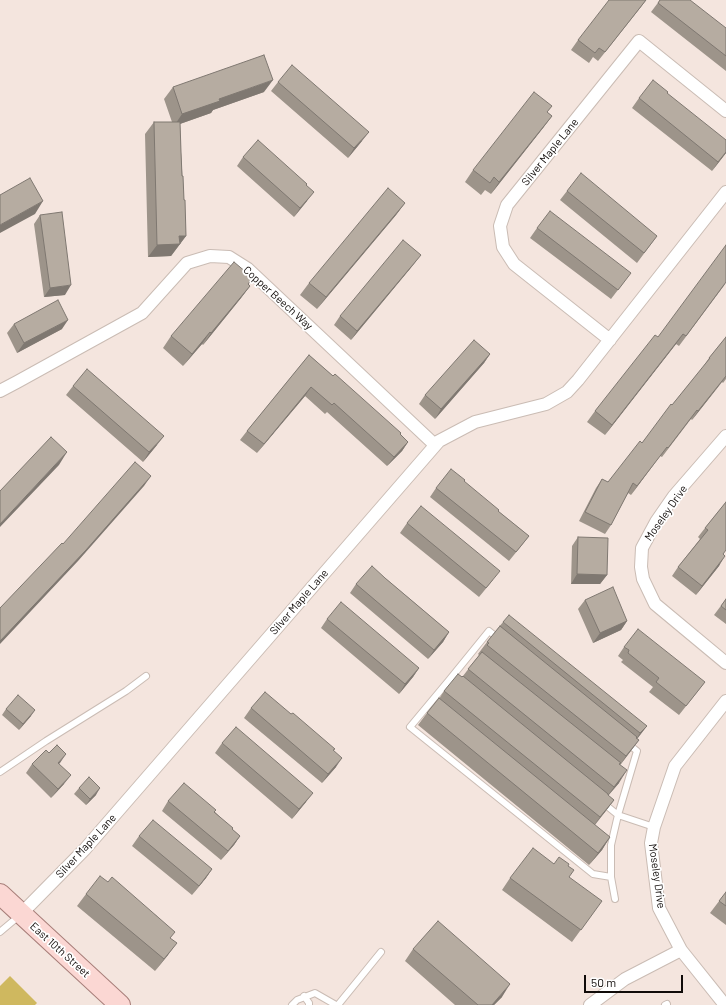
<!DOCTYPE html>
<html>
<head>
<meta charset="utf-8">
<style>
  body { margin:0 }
  #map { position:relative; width:726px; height:1005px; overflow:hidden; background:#f4e5de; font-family:Barlow,sans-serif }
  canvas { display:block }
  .scale { position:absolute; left:584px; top:975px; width:99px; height:18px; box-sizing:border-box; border:2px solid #100b09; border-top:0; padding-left:5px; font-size:12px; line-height:14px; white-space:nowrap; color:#100b09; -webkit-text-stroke:3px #fff; paint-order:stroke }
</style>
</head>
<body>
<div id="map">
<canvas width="726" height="1005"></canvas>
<div class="scale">50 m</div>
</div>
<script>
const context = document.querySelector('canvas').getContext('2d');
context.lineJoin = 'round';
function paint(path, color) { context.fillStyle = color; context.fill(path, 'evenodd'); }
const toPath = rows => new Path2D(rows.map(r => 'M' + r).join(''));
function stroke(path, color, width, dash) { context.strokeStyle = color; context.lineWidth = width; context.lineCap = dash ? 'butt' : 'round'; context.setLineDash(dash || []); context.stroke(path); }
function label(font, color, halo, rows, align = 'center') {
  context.font = font + ' Barlow,sans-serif'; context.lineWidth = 3.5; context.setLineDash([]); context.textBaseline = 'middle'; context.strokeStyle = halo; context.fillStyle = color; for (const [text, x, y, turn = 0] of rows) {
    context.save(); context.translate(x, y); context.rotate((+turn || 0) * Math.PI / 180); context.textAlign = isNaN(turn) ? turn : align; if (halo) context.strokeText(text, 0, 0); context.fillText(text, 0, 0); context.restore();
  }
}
paint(toPath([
  [10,976,37,1003,35,1005,0,1005,0,986]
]), '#cfb85f');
const service = toPath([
  [450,679,410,727,593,874,611,877,611,845,618,815,637,751,627,743],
  [458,686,450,679,489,631,499,639],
  [0,772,46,741,126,691,146,676],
  [602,802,618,815,654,827],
  [611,877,615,899],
  [0,932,19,916],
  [304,996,309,1003,309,1005],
  [292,1005,297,1000,315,993,336,1005],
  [338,1005,381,952],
  [665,1005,667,1004,667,1005]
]);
const minor = toPath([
  [610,340,514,264,503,247,500,226,507,205,639,41,726,111],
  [0,391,17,382,142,313,187,263,210,256,229,257,248,269,435,445],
  [726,436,674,496,656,522,642,548,641,567,643,579,655,604,726,663],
  [21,914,85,849,439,441,475,422,546,404,567,392,578,380,726,192],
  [590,1005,625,979,681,950],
  [725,1005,681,950,659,908,651,843,654,827,675,766,726,701]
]);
const primary = toPath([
  [0,894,120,1005]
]);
stroke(service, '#cabcb4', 8);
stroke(minor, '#cabcb4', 14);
stroke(primary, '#a77e79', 22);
stroke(service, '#fff', 6);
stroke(minor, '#fff', 12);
stroke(primary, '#fbd7d3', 20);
paint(toPath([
  [646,0,640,8,598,61,593,57,589,63,571,50,578,40],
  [660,0,726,28,726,71,651,12],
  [278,82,362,141,348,158,271,91],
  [173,87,264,92,213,110,211,113,180,124,181,152,186,236,171,256,148,257,145,134,154,122,172,122,164,99],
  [639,98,726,140,726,153,712,171,632,108],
  [552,106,547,112,552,116,543,128,491,194,485,190,481,195,465,182,473,170],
  [243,157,306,185,307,201,294,217,237,166],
  [567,191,657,236,637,263,560,200],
  [405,203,396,215,317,309,300,295,309,283],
  [40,215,65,295,44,297,34,224],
  [537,228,624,282,611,299,530,238],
  [414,264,351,340,334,325,340,316],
  [726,283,679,346,676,344,605,435,587,422,595,411,658,337],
  [248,285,250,286,241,298,203,345,202,344,183,366,163,348,171,336],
  [14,324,62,329,17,353,7,333],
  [726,337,726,379,723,383,722,382,692,420,691,419,662,457,660,456,631,495,628,493,611,525,605,534,579,521,596,488,602,479,608,482,642,443,672,405,703,367,709,358],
  [490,354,484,363,435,419,419,404,425,395],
  [309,355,408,442,402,451,387,466,327,412,325,414,305,396,257,453,240,440,247,431],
  [73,386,157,445,143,462,66,395],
  [464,482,498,511,529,536,522,545,509,561,430,497,436,488],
  [726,502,723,555,719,566,696,595,672,576,678,567,700,539,698,537,705,528],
  [407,523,493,580,479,597,400,533],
  [578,537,607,575,600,584,571,584,572,546],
  [385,578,449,632,443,642,428,659,350,593,356,584],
  [726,599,726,624,714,615],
  [585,600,627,621,621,630,593,643,578,609],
  [327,619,419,668,413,677,399,694,321,628],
  [503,622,647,726,637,739,639,740,630,752,620,765,619,783,608,796,614,800,605,812,595,825,610,837,602,850,589,865,418,725,427,713,439,699,444,691,463,676,479,655,478,654,487,642],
  [624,647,705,682,698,691,679,715,649,692,653,687,621,662,623,660,618,656],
  [251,708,333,750,336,767,322,783,244,718],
  [6,709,31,716,19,730,2,715],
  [222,743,306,802,292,819,215,753],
  [32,764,59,764,64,784,51,798,26,773],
  [79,788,96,795,86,805,74,794],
  [168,801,215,812,232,829,240,836,234,845,221,860,162,811],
  [139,836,212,869,206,878,192,895,132,846],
  [554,864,568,866,569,877,593,913,572,942,502,890,510,878],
  [108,882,157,916,168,955,155,971,77,906,86,894],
  [726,892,726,925,710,913],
  [413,949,502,997,494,1005,455,1005,405,961]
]), '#9d948a');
paint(toPath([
  [646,0,640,8,598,61,605,52],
  [273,80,264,92,213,110,211,113,174,126,182,114,219,99],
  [552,116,543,128,491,194,499,182],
  [369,132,362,141,348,158,354,148],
  [726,152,726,153,712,171,718,162],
  [314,192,307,201,294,217,300,208],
  [43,201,35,214,0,233,0,225],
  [405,203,396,215,317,309,326,297],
  [179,236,186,236,171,256,148,257,157,245],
  [421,255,414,264,351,340,357,331],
  [71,285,65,295,44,297,50,288],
  [250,286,241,298,203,345,211,333],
  [68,320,62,329,17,353,24,343],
  [210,332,202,344,183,366,192,354],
  [683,334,676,344,605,435,612,425],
  [490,354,484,363,435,419,441,409],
  [726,377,722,382,692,420,698,411],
  [311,387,305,396,257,453,264,444],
  [164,436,157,445,143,462,149,452],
  [408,442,402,451,387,466,394,457],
  [667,447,660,456,631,495,637,486],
  [67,452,59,465,0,527,0,524],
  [151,476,144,486,78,561,0,644,0,641],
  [725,556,719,566,696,595,702,586],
  [577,574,607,575,600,584,571,584],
  [627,621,621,630,593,643,600,633],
  [449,632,443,642,428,659,434,650],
  [419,668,413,677,399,694,405,684],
  [35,710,31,716,19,730,23,724],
  [647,726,640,735,634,743,640,733],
  [639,740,618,768,626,756],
  [66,754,60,763,51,772,58,763],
  [342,758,336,767,322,783,328,774],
  [627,770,619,783,605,799,614,787],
  [71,775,64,784,51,798,58,789],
  [100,788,96,795,86,805,90,799],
  [313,793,306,802,292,819,299,809],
  [614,800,605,812,591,829,600,817],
  [240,836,234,845,221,860,228,851],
  [610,837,602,850,589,865],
  [212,869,206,878,192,895,199,886],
  [177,943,168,955,155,971,164,959],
  [510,984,502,997,494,1005,492,1005]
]), '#7f7871');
const building = toPath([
  [609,0,646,0,605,52,599,48,595,53,578,40,609,0],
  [660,0,690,0,726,28,726,56,658,3,660,0],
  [264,55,273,80,219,99,220,101,182,114,173,87,264,55],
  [292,65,369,132,354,148,278,82,292,65],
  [653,80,668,92,667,93,726,140,726,152,718,162,639,98,653,80],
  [534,92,552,106,547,112,552,116,499,182,494,177,490,183,473,170,534,92],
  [154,122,180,122,181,152,182,176,183,176,184,200,185,200,186,236,179,236,180,244,157,245,154,122],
  [258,140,307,184,306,185,314,192,300,208,243,157,258,140],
  [581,173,657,236,644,253,567,191,581,173],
  [30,178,43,201,0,225,0,195,30,178],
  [388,188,405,203,326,297,309,283,388,188],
  [550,211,631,273,618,290,537,228,550,211],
  [62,212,71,285,50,288,40,215,62,212],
  [403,240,421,255,357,331,340,316,403,240],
  [726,245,726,282,686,336,683,334,612,425,595,411,655,335,658,337,726,245],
  [234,262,253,278,248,284,250,286,211,333,210,332,192,354,171,336,234,262],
  [58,300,68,320,24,343,14,324,58,300],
  [726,337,726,376,698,411,697,410,668,448,667,447,637,486,633,483,611,525,585,512,602,479,608,482,640,441,642,443,671,404,672,405,710,358,709,358,726,337],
  [474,340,490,354,441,409,425,395,474,340],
  [309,355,333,376,335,374,401,433,400,434,408,442,394,457,334,403,332,405,311,387,264,444,247,431,309,355],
  [87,369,164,436,149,452,73,386,87,369],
  [51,437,67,452,0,524,0,491,51,437],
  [135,462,151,476,86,550,0,641,0,608,62,543,63,544,135,462],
  [451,469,465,480,464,481,499,510,498,511,529,536,516,552,436,488,451,469],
  [726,502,726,550,723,554,725,556,702,586,678,567,708,530,705,528,726,502],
  [421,506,500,571,486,588,407,523,421,506],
  [578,537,608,538,607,575,577,574,578,537],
  [372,566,385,578,449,632,434,650,356,584,372,566],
  [613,587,627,621,600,633,585,600,613,587],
  [726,599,726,610,721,606,726,599],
  [341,602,419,668,405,684,327,619,341,602],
  [509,615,647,726,640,733,503,622,509,615],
  [500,626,637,737,636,738,639,740,626,756,487,645,489,643,487,642,500,626],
  [638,629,705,682,686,706,656,682,659,678,628,653,629,650,624,647,638,629],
  [482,652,621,763,619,764,627,770,614,787,468,669,482,652],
  [458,674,462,677,463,676,608,794,608,795,614,800,600,817,444,691,458,674],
  [265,692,291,714,293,713,335,749,333,750,342,758,328,774,251,708,265,692],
  [18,695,35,710,23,724,6,709,18,695],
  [439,698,610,837,598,853,427,713,439,698],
  [236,727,313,793,299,809,222,743,236,727],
  [57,745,66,754,58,763,71,775,58,789,32,764,46,750,49,753,57,745],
  [89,777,100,788,90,799,79,788,89,777],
  [184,783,216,810,214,812,233,828,232,829,240,836,228,851,168,801,184,783],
  [153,820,212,869,199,886,139,836,153,820],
  [533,848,554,864,559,857,569,864,568,866,574,870,569,877,602,901,581,930,510,878,533,848],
  [100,876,108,882,112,877,175,932,170,938,177,943,164,959,86,894,100,876],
  [726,892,726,906,719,901,726,892],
  [438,921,510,984,492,1005,478,1005,413,949,438,921]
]);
paint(building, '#b6aca1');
stroke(building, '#7f7871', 1);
label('11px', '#100b09', '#fff', [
  ["Silver Maple Lane",550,152,-51],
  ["Copper Beech Way",278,298,42],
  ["Moseley Drive",666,513,-55],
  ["Silver Maple Lane",299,602,-49],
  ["Silver Maple Lane",86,846,-47],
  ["Moseley Drive",657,876,82],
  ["East 10th Street",60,950,42]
]);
</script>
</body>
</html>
